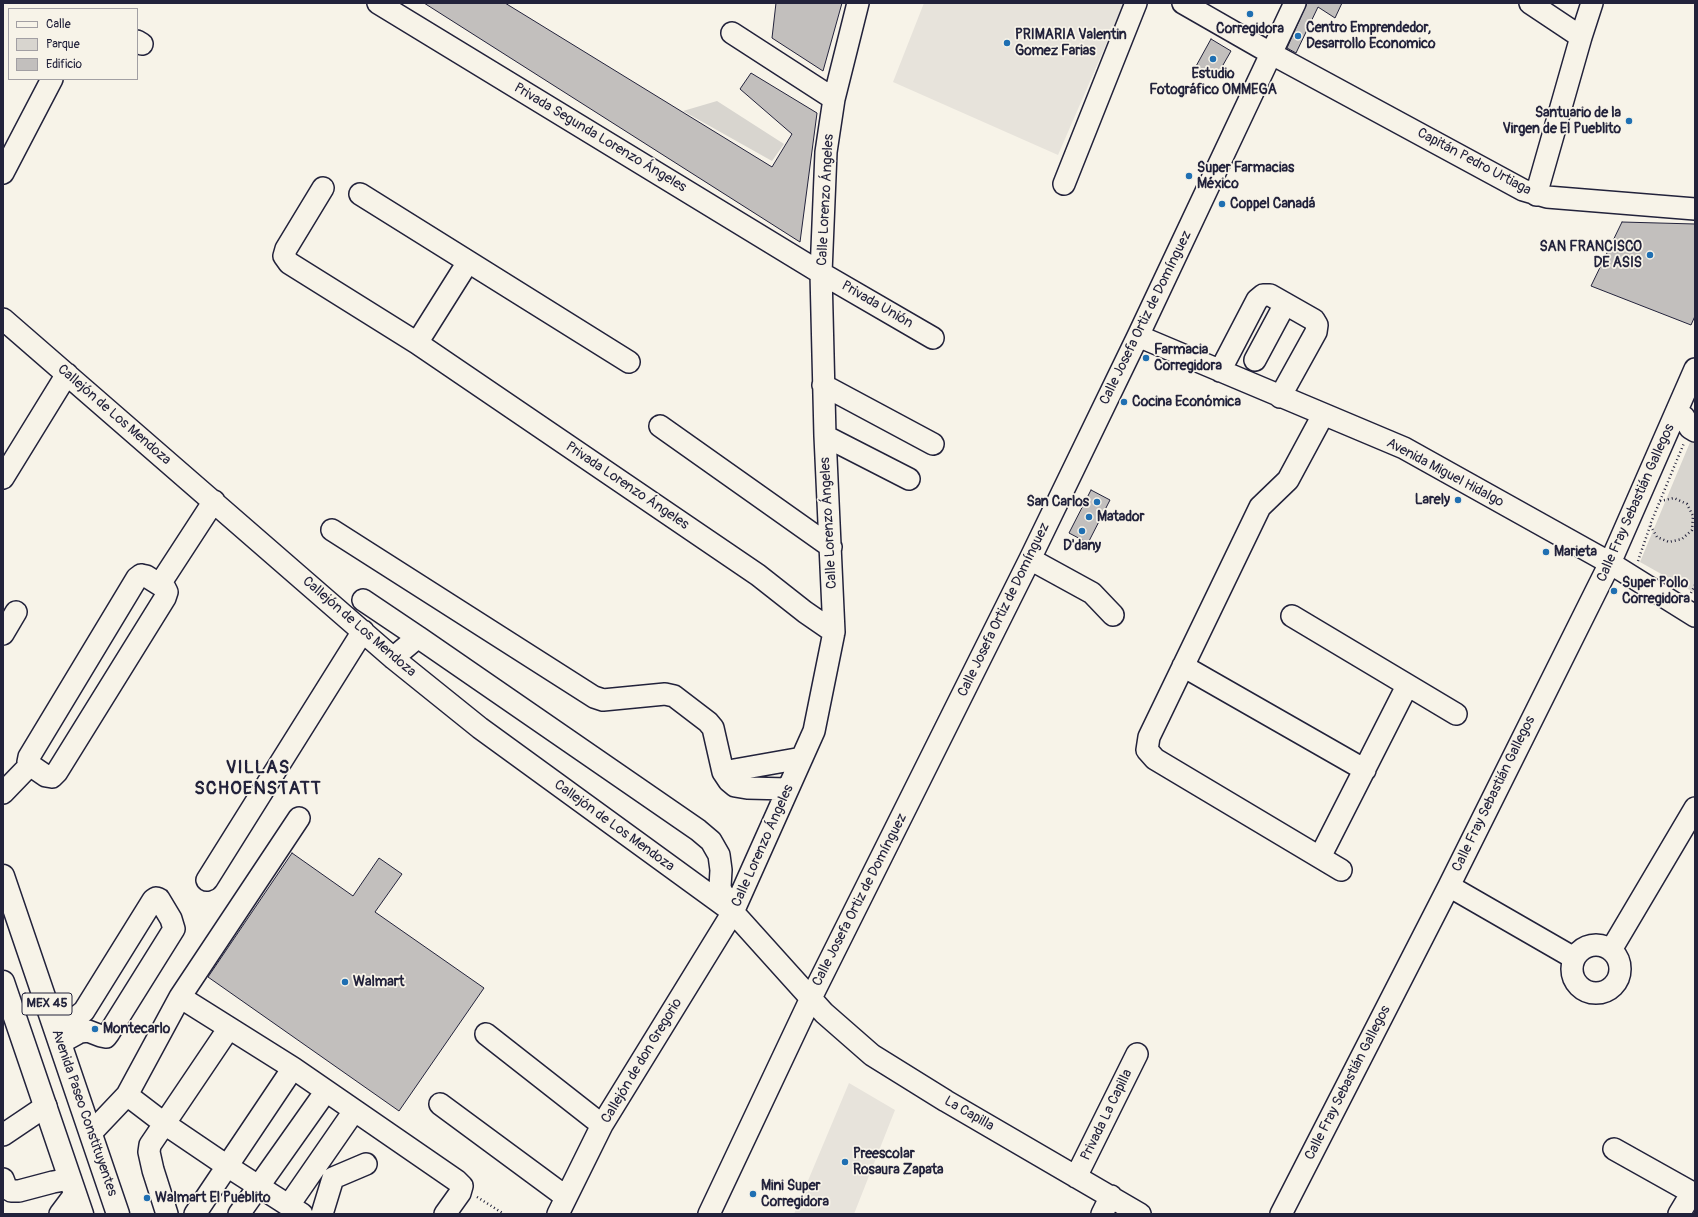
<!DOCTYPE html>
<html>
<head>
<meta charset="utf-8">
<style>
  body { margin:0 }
  #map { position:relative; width:1698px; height:1217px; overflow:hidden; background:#f7f3e8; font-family:Pangolin,sans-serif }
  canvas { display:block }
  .frame { position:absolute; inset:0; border:4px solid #22223b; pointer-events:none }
  .legend { position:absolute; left:8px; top:8px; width:130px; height:72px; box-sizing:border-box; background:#f7f3e8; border:1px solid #a29fa3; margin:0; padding:5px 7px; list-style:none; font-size:12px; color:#22223b }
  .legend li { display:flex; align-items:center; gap:8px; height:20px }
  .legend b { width:20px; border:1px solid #a29fa3 }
</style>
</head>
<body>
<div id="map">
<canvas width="1698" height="1217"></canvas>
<div class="frame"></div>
<ul class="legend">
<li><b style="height:5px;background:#f7f3e8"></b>Calle</li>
<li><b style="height:11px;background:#d8d5cf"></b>Parque</li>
<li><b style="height:11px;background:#c2bfbd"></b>Edificio</li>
</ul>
</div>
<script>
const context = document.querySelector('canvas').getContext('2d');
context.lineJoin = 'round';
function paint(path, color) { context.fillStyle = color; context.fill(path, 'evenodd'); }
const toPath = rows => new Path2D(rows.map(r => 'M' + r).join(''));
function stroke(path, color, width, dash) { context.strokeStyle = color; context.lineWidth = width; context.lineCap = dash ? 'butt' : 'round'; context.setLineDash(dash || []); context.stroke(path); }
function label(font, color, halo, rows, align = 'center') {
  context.font = font + ' Pangolin,sans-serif'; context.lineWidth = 3.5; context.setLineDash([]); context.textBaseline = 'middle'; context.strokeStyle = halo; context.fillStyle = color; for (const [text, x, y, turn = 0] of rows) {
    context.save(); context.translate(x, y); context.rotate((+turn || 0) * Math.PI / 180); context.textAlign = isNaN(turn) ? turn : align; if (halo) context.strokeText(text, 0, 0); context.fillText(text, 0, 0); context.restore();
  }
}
paint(toPath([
  [924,3,1124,3,1058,155,893,82],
  [849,1083,895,1110,854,1214,794,1214]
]), '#e7e3db');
paint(toPath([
  [717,101,784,144,772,161,683,111],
  [1691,440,1695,443,1695,593,1640,562]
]), '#d8d5cf');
const building = toPath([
  [424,3,505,3,772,167,792,134,740,89,751,73,817,113,800,242,424,3],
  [776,3,842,3,823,71,772,38,776,3],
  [1307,3,1342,3,1335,18,1318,7,1296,53,1287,48,1307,3],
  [1211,39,1231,51,1215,79,1195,68,1211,39],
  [1622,222,1695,224,1695,316,1691,325,1591,286,1622,222],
  [1091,490,1110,500,1088,543,1069,533,1091,490],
  [292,853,353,896,379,858,402,874,375,912,484,988,399,1111,208,977,292,853]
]);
paint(building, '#c2bfbd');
stroke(building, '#22223b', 1);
const minor = toPath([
  [378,3,821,273,933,338],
  [1183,3,1272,54,1523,190,1547,197,1695,209],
  [1530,3,1581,37],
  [732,33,834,99],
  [137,41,142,44],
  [3,173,52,79],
  [1064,184,1136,3],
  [323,188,286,249,284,256,289,263,417,343,758,575,805,612,834,632],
  [360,194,629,362],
  [1536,195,1581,37,1592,3],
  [3,319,393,658,480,728,733,912,824,1013,872,1055,946,1101,1140,1214],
  [1138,336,1404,448,1610,563,1695,616],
  [417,343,468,262],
  [1255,360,1285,304],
  [1220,371,1257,300,1263,295,1270,295,1314,320,1317,325,1316,332,1280,397],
  [823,385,933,444],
  [1677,412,1684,417,1690,428,1695,431],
  [1323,415,1288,480,1260,507,1149,737,1147,750,1155,759,1341,870],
  [660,426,831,547],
  [825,436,909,479],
  [3,478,67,374],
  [332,530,594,697,603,700,665,694,674,696,708,722,713,728,723,772,729,781,735,786,747,788,788,789],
  [1030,559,1092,593,1113,615],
  [141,575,146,576,165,588,167,592,165,598,57,772,52,777,46,776,30,765,28,762,29,757,137,578,141,575],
  [160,584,214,501],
  [363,600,418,637,393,658],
  [1292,616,1456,714],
  [3,634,16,612],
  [418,637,698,830,711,841,719,855,721,870,720,887,722,893,726,897,737,903],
  [1183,666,1365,770],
  [723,772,802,758],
  [3,793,30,765],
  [1320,857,1407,686],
  [207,880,363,631],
  [1449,886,1574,958],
  '1572 969a24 24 0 1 1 48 0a24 24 0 1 1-48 0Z',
  [1611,950,1695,808],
  [180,997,299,818],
  [55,1028,79,1015,84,1011,153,900,156,898,159,899,171,919,174,929,109,1033,106,1037,101,1036,88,1031,80,1032,60,1043],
  [486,1034,602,1125],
  [127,1095,180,997,293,1068,457,1181,462,1186,460,1193,445,1214],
  [440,1104,566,1197],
  [91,1133,127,1095,165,1124,227,1166,302,1214],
  [3,1135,46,1106],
  [1614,1149,1689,1191,1688,1199,1679,1214],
  [1076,1177,1137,1054],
  [3,1179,6,1187,11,1191,19,1191,53,1182,70,1179],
  [289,1205,354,1111],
  [60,1214,75,1194],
  [167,1214,153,1170,149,1152,150,1145,229,1028],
  [195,1214,293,1068],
  [239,1214,326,1091],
  [322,1214,333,1178,366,1164],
  [558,1214,602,1125,733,912,814,731,834,632,825,436,821,273,826,152,834,99,858,3],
  [709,1214,811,998,1030,559,1138,336,1295,3],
  [1102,1214,1111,1196],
  [1281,1214,1449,886,1610,563,1695,369]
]);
const highway = toPath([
  [3,876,118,1214],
  [3,982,82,1214]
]);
stroke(minor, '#22223b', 24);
stroke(highway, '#22223b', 25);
stroke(toPath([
  [1660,501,1674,498,1687,504,1693,516,1692,530,1682,539,1669,542,1657,537,1650,525,1684,443],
  [1638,561,1650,526],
  [1691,593,1695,585],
  [477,1197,504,1214]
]), '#22223b', 2.5, [1, 3]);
stroke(minor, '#f7f3e8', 21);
stroke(highway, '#f7f3e8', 22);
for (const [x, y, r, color] of [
  [1250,14,4,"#1f6fb2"],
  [1298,36,4,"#1f6fb2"],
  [1007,43,4,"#1f6fb2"],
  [1213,59,4,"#1f6fb2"],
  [1629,121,4,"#1f6fb2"],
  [1189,176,4,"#1f6fb2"],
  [1222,204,4,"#1f6fb2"],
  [1650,255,4,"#1f6fb2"],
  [1146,358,4,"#1f6fb2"],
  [1124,402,4,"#1f6fb2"],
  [1458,500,4,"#1f6fb2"],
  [1097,502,4,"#1f6fb2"],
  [1089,517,4,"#1f6fb2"],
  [1082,531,4,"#1f6fb2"],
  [1546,552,4,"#1f6fb2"],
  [1614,591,4,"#1f6fb2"],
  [345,982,4,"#1f6fb2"],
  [95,1029,4,"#1f6fb2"],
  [845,1162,4,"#1f6fb2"],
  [753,1194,4,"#1f6fb2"],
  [147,1198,4,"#1f6fb2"]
]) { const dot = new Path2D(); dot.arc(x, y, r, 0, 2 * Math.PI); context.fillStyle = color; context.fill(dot); stroke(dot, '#f7f3e8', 1.5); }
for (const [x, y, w] of [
  [47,1004,50]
]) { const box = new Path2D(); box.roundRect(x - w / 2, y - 11, w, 22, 3); context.fillStyle = '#f7f3e8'; context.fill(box); stroke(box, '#22223b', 1); }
label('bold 13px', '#22223b', null, [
  ["MEX 45",47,1004]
]);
label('bold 14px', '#22223b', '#f7f3e8', [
  ["Centro Emprendedor,",1306,28],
  ["Desarrollo Economico",1306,44],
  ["Corregidora",1250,29,"center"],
  ["PRIMARIA Valentin",1015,35],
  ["Gomez Farias",1015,51],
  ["Estudio",1213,74,"center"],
  ["Fotográfico OMMEGA",1213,90,"center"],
  ["Santuario de la",1621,113,"right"],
  ["Virgen de El Pueblito",1621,129,"right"],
  ["Super Farmacias",1197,168],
  ["México",1197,184],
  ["Coppel Canadá",1230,204],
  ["SAN FRANCISCO",1642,247,"right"],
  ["DE ASIS",1642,263,"right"],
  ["Farmacia",1154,350],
  ["Corregidora",1154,366],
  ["Cocina Económica",1132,402],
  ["Larely",1450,500,"right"],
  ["San Carlos",1089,502,"right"],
  ["Matador",1097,517],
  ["D'dany",1082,546,"center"],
  ["Marieta",1554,552],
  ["Super Pollo",1622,583],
  ["Corregidora",1622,599],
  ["Walmart",353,982],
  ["Montecarlo",103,1029],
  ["Preescolar",853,1154],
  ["Rosaura Zapata",853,1170],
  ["Mini Super",761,1186],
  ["Corregidora",761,1202],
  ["Walmart El Pueblito",155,1198]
], 'left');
label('14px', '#22223b', '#f7f3e8', [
  ["Privada Segunda Lorenzo Ángeles",600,138,31],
  ["Capitán Pedro Urtiaga",1474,162,28],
  ["Calle Lorenzo Ángeles",826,200,-87],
  ["Privada Unión",877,305,30],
  ["Calle Josefa Ortiz de Domínguez",1146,318,-64],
  ["Callejón de Los Mendoza",114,415,41],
  ["Avenida Miguel Hidalgo",1445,473,28],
  ["Privada Lorenzo Ángeles",627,486,34],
  ["Calle Fray Sebastián Gallegos",1636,503,-66],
  ["Calle Lorenzo Ángeles",829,523,-93],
  ["Calle Josefa Ortiz de Domínguez",1004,610,-64],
  ["Callejón de Los Mendoza",359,627,41],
  ["Calle Fray Sebastián Gallegos",1494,794,-64],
  ["Callejón de Los Mendoza",614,826,36],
  ["Calle Lorenzo Ángeles",763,846,-66],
  ["Calle Josefa Ortiz de Domínguez",860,900,-63],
  ["Callejón de don Gregorio",642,1061,-59],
  ["Calle Fray Sebastián Gallegos",1348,1083,-63],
  ["Avenida Paseo Constituyentes",84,1113,71],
  ["La Capilla",969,1114,30],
  ["Privada La Capilla",1107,1115,-64]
]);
context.letterSpacing = '1px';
label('bold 18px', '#22223b', '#f7f3e8', [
  ["VILLAS",258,768],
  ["SCHOENSTATT",258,789]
]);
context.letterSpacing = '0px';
</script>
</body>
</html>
